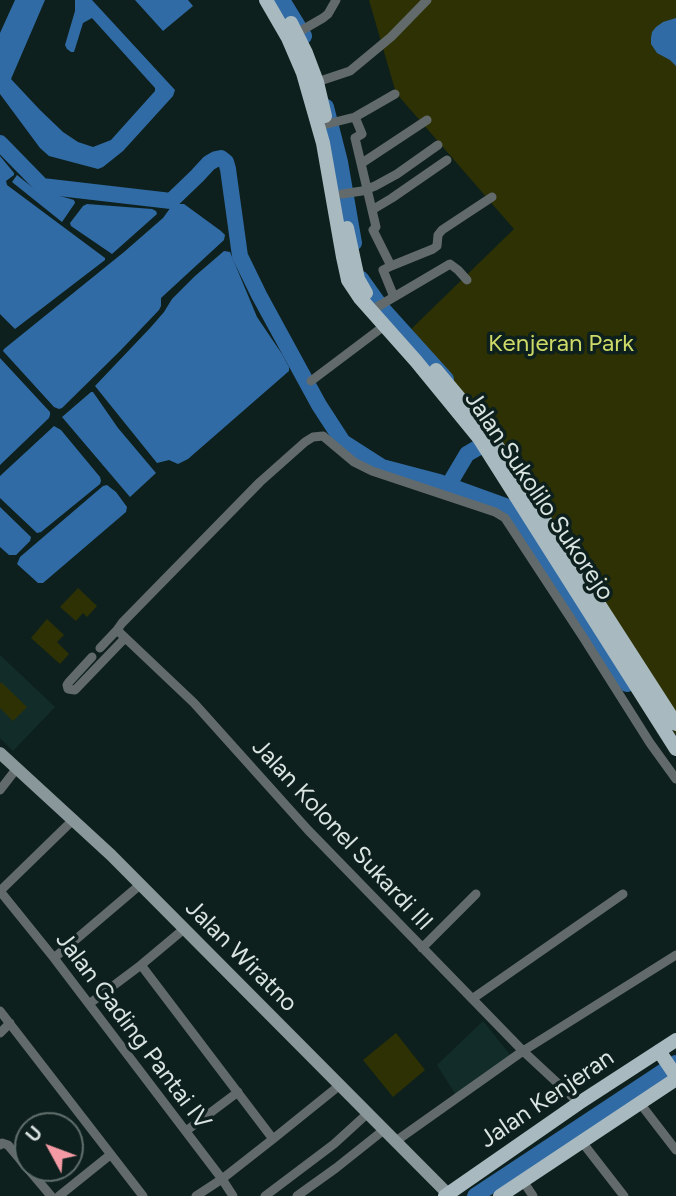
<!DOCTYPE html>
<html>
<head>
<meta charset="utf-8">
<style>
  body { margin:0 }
  #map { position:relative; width:676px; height:1196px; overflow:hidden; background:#0e201d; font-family:Figtree,sans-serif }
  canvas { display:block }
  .north { position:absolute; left:14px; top:1112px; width:70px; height:70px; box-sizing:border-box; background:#0e201d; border:2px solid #606f6c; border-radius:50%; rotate:311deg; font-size:19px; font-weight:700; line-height:28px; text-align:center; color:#dae5e2 }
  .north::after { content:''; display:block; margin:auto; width:24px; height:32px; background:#f49aa4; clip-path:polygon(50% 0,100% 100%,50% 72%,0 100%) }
</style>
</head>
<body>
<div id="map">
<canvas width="676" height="1196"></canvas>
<div class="north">U</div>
</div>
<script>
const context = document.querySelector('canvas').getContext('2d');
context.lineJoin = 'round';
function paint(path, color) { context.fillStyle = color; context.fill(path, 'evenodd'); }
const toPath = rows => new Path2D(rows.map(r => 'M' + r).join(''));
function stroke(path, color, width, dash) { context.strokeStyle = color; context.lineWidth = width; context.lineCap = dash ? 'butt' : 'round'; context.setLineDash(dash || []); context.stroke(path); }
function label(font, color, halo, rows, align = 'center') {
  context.font = font + ' Figtree,sans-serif'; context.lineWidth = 7; context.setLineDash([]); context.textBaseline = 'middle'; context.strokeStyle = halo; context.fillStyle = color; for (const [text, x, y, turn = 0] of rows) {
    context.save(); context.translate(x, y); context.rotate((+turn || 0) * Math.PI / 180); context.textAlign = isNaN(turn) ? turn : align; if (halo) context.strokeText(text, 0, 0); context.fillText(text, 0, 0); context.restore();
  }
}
paint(toPath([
  [0,655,55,707,13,751,0,738],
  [483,1021,511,1056,456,1095,437,1065]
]), '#122d29');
paint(toPath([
  [369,0,676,0,676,735,457,394,404,336,514,229,396,93],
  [78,588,97,606,87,617,83,613,76,621,60,607],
  [47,619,64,635,57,642,69,654,60,664,31,638],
  [1,682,27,707,13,721,0,708,0,684],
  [396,1033,425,1070,393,1097,363,1060]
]), '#2d3104');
paint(toPath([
  [15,0,45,0,11,79,40,110,63,132,78,142,93,147,111,140,155,91,155,88,92,18,83,23,74,52,71,52,67,49,65,45,75,11,75,0,92,0,175,90,173,96,123,151,103,167,98,169,49,156,40,148,0,94,0,33],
  [135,0,188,0,193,6,163,31],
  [676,18,676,66,670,60,657,53,651,44,651,38,652,32,656,27,663,22],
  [0,156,14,173,14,175,6,181,7,185,105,258,105,260,15,329,0,314],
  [17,175,32,187,43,191,74,200,75,203,62,222,12,182],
  [87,204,152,209,156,211,157,214,112,254,71,226,70,223,83,206],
  [178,204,184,204,221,231,225,235,224,240,161,298,161,306,159,310,120,351,62,408,59,409,54,407,3,351,4,349,124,252,163,218,171,207],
  [224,251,230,252,257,317,282,354,289,367,289,371,188,459,178,464,169,460,157,463,95,386,151,327,164,312,172,299,195,276],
  [0,358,50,412,50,415,49,418,0,465],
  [91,392,93,392,118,428,156,473,130,497,62,417],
  [54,426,61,430,100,477,101,481,100,484,41,532,37,533,0,498,0,476],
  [107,485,116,492,127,507,126,512,43,583,38,583,17,564,20,557,103,486],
  [0,507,31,537,30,541,16,555,9,555,0,547]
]), '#316ba5');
stroke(toPath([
  [282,0,304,36],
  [326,107,340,162,354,243],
  [0,143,42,186,171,201,197,176,209,163,216,159,221,158,226,162,228,169,240,256,259,295,319,405,343,442,382,467,439,482,511,508,627,684],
  [361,279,381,307,446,379],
  [448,486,467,454,493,439],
  [475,1196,676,1063]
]), '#316ba5', 16);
stroke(toPath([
  [297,33,323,18,328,14,336,0],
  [317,82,350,71,391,37,427,0],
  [355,117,362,134,355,138,372,210],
  [327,124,355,117,395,94],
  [362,163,427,120],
  [342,194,362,191,375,186,397,174,438,145],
  [391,266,433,249,437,246,438,235,442,230,492,197],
  [394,297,383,270,391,266,373,230,376,227,372,210,392,198,447,160],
  [377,307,450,264,458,270,467,280],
  [311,381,384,326],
  [100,648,117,630],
  [92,657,69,682,67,685,68,689,75,690,125,638],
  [0,790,17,768],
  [0,891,54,958,222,1179,233,1196],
  [0,891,74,819],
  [422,948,476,894],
  [54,958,141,884],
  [141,965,273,1139],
  [472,999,623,894],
  [89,1004,141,965,184,929],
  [0,1011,143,1196],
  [0,1033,10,1023],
  [639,1102,676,1150],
  [579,1103,523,1051,308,830,194,703,117,630,122,623,260,482,305,442,313,437,323,436,354,462,372,471,495,512,505,518,583,637,650,743,676,779],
  [186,1131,238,1092],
  [396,1141,523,1051,676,955],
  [582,1142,624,1196],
  [0,1145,2,1143,8,1145,51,1196],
  [523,1181,533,1196],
  [59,1196,110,1155],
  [196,1196,222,1179,273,1139,340,1085],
  [265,1196,334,1144,368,1113],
  [297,1196,336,1168,385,1129]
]), '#626a6c', 9);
stroke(toPath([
  [0,753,111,855,448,1194]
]), '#89979b', 12);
stroke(toPath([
  [266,0,288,38,303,73,323,143,343,257,348,280,360,298,416,361,479,438,676,749],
  [291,23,306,53,317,82,325,116],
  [347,228,358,279,366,293],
  [436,370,488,432,676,724],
  [659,1051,676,1076],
  [445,1196,579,1103,676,1040],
  [500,1196,676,1079]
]), '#a8babf', 14);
label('24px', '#ceda67', '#0e201d', [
  ["Kenjeran Park",561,344]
]);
label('24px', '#dae5e2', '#0e201d', [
  ["Jalan Sukolilo Sukorejo",539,496,56],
  ["Jalan Kolonel Sukardi III",342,835,47],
  ["Jalan Wiratno",241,956,45],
  ["Jalan Gading Pantai IV",133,1031,53],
  ["Jalan Kenjeran",547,1099,-34]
]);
</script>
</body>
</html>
